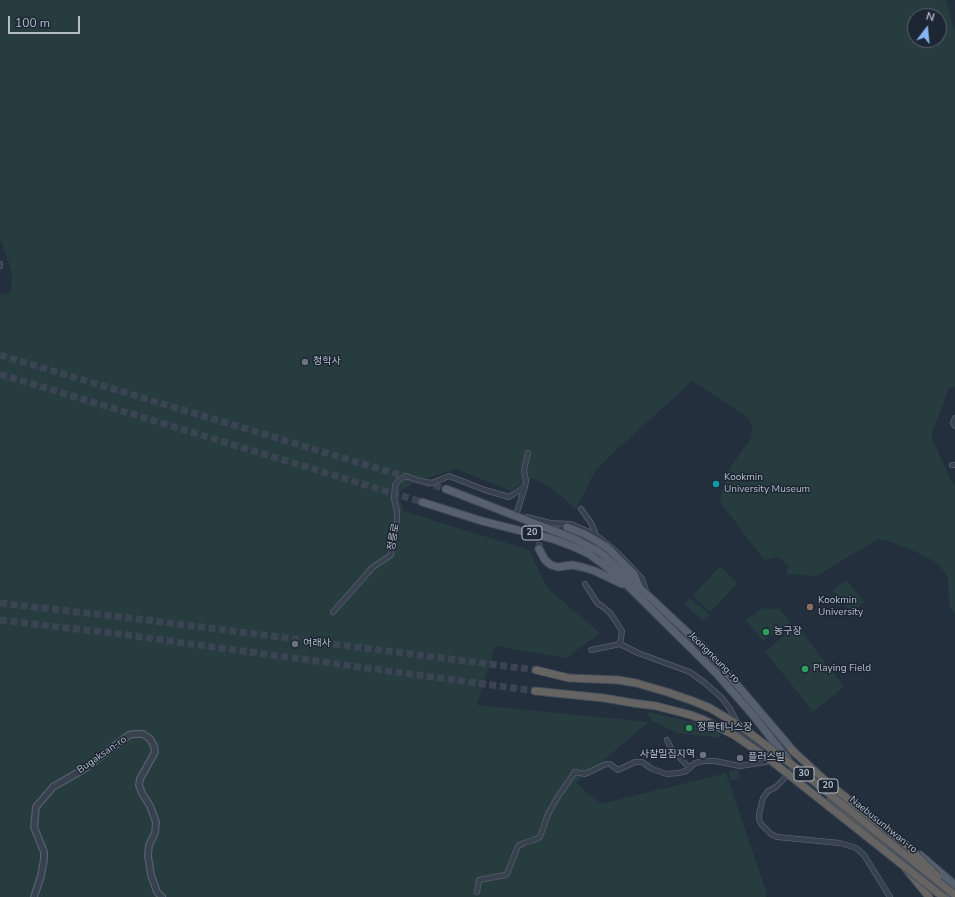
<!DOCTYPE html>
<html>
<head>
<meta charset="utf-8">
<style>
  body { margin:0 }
  #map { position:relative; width:955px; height:897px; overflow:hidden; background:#242f3e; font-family:"Nunito Sans",sans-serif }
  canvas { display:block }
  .north { position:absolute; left:907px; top:8px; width:40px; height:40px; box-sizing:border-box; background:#1d2633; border:1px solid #59626f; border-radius:50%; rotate:16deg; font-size:11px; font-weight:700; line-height:16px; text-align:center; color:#b4bcc9 }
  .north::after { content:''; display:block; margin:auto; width:14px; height:18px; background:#8ab4f8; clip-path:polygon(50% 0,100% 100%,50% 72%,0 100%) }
  .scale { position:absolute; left:8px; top:16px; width:72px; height:18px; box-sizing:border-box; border:2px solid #b4bcc9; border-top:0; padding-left:5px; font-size:12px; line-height:14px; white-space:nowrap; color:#b4bcc9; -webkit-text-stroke:3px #1d2633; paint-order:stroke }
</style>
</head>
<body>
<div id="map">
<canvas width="955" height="897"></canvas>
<div class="north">N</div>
<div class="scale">100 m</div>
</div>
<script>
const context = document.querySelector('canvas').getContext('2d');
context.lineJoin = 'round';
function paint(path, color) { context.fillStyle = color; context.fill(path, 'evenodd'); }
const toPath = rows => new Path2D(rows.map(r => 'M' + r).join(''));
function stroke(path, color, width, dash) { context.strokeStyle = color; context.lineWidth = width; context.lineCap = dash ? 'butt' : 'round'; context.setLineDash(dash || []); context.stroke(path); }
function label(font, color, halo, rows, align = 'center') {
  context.font = font + ' "Nunito Sans","Noto Sans KR",sans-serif'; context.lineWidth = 3; context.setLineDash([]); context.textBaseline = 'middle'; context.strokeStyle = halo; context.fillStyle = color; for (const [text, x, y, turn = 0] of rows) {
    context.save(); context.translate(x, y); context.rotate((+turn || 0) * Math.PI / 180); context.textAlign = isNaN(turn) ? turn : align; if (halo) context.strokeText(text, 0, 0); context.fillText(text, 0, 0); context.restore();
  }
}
paint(toPath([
  [0,0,946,0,955,32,955,387,949,388,931,436,951,480,955,485,955,613,949,606,948,580,945,572,934,561,910,549,891,542,878,539,816,576,787,574,788,565,777,557,764,560,720,502,727,472,751,438,752,430,750,419,692,381,597,468,576,509,554,490,532,478,511,491,456,469,418,481,399,492,403,511,529,550,547,588,600,633,566,658,495,646,477,705,649,722,576,783,601,804,726,773,767,894,766,897,0,897,0,294,11,293,12,273,0,238],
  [915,16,939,16,939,40,915,40],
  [720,566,738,583,710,612,693,596],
  [847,580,864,602,851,613,833,590],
  [690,598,710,615,703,621,684,604],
  [763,608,780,609,790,623,763,641,746,620],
  [797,626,844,687,813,712,765,651],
  [647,712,700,724,720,734,720,738,678,733,652,721],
  [738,770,740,779,730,780,729,771]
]), '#263c3f');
stroke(toPath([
  [0,355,410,478],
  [0,374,422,502],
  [424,482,446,489],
  [539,549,540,535,544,529,552,526,567,527]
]), '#3a4453', 7, [7, 3.5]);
stroke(toPath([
  [0,603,147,620,536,670],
  [0,620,119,634,535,691]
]), '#3a4453', 7, [7, 3.5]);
const minor = toPath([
  [0,264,0,266],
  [955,418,953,423,955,426],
  [952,465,955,465],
  [525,487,526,481,524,470,528,453],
  [581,509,591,523,596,535],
  [527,517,550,523,571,524,596,535,618,553,636,572,642,579,647,594],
  [585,584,598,604,602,606,610,613,617,623,622,631,620,644],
  [333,612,373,567,391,555,393,540,397,526,397,511,394,499,395,485,399,480,406,476,420,481,432,483,449,476,485,490,509,497,525,487,516,515],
  [591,650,620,644,638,653,690,672,705,683,722,698,730,709,742,732,771,753],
  [667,740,672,750,690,768],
  [793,766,795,767,776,787,768,791,763,798,759,814,759,819,761,824,771,834,777,837,840,843,856,848,864,855,890,897],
  [477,892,479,880,505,875,507,874,518,846,524,843,534,840,540,837,548,814,557,798,575,772,585,774,606,764,610,764,618,770,635,762,642,762,652,769,667,774,679,773,686,771,695,763,703,761,715,761,740,766,766,762,777,757]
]);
const tertiary = toPath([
  [34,897,41,876,44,859,44,852,34,827,36,807,53,787,84,769,129,735,134,734,143,734,150,739,154,746,155,752,140,779,139,785,142,793,150,806,156,822,155,833,149,845,148,856,151,875,157,892,162,897]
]);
const primary = toPath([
  [446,489,575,539,600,552,640,588,702,646,721,666,795,753],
  [422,502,482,521,553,539,572,546,589,554,603,564,619,577,716,673,752,714,789,761],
  [567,527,585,534,607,547,634,574,639,586],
  [539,549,545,560,551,565,558,567,572,565,582,567,595,571,622,584],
  [831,799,850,816],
  [882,841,950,897],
  [920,855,955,885]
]);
const trunk = toPath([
  [536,670,569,678,618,680,636,683],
  [535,691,604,698,633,703],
  [792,750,829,784],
  [846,812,885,847],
  [906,869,929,897]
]);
stroke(minor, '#565f6c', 6);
stroke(tertiary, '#565f6c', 8);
stroke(primary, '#414a57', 9);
stroke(trunk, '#434c59', 9);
stroke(minor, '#38414e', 4.5);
stroke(tertiary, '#38414e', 5.5);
stroke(primary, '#56606e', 7);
stroke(trunk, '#656462', 7);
const trunkBridge = toPath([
  [636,683,667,692,693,701,710,708,743,728,807,776,955,895],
  [633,703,656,706,691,715,704,720,734,735,769,759,943,897],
  [829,784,905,844,938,877]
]);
stroke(trunkBridge, '#434c59', 9, []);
stroke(trunkBridge, '#656462', 7);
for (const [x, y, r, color] of [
  [305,362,4,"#6b7280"],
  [716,484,4,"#0f9aa8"],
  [810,607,4,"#8d6e63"],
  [766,632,4,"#2e9e5b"],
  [295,644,4,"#6b7280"],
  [805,669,4,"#2e9e5b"],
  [689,728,4,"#2e9e5b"],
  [703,755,4,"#6b7280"],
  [740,758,4,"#6b7280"]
]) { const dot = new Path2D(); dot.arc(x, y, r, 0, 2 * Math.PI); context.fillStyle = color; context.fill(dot); stroke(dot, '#1d2633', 1.5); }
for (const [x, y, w] of [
  [532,533,20],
  [804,774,20],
  [828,786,20]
]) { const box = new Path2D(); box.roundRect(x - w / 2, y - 7, w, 14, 3); context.fillStyle = '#1d2633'; context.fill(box); stroke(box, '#b4bcc9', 1); }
label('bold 9px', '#b4bcc9', null, [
  ["20",532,533],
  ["30",804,774],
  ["20",828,786]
]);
label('10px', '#b4bcc9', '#1d2633', [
  ["청학사",313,362],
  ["Kookmin",724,478],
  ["University Museum",724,490],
  ["Kookmin",818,601],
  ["University",818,613],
  ["농구장",774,632],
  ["여래사",303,644],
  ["Playing Field",813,669],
  ["정릉테니스장",697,728],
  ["사찰밀집지역",695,755,"right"],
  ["플러스빌",748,758]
], 'left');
label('10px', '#b4bcc9', '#1d2633', [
  ["정릉로",394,537,-80],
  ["Jeongneung-ro",714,658,45],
  ["Bugaksan-ro",102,755,-35],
  ["Naebusunhwan-ro",883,825,39]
]);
</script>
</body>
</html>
